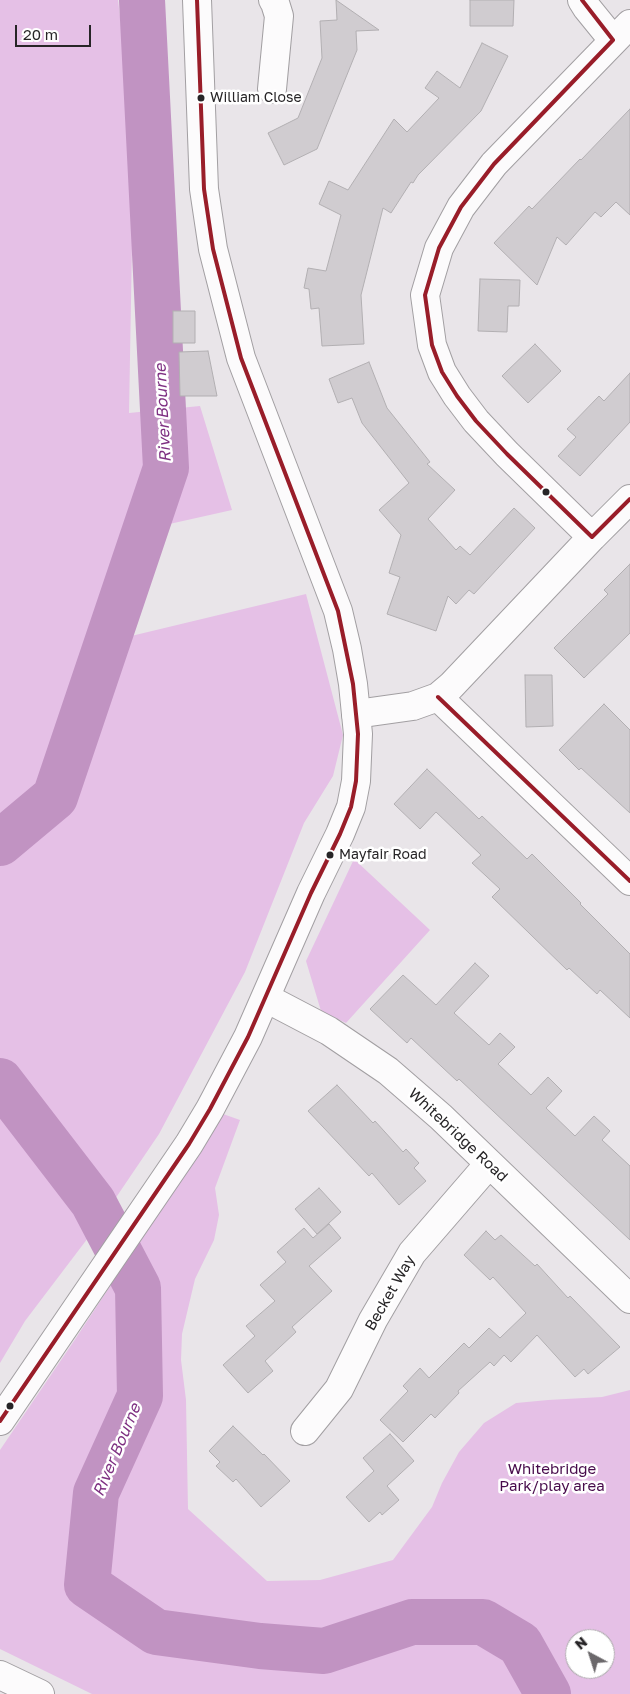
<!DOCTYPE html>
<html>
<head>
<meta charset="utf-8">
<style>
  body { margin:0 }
  #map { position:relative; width:630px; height:1694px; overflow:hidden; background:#e9e5e9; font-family:"Golos Text",sans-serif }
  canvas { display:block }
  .north { position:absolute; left:565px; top:1629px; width:50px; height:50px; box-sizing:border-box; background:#fff; border:1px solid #a9a8a9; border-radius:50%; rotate:320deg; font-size:14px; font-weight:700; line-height:20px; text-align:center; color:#272527 }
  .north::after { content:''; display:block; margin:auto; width:18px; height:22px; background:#6b686b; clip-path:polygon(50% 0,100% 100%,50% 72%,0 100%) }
  .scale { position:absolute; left:15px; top:25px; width:76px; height:22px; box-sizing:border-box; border:2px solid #272527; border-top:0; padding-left:6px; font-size:15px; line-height:18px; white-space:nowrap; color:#272527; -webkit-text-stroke:4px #fff; paint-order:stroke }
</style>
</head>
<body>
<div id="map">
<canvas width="630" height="1694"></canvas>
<div class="north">N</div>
<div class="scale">20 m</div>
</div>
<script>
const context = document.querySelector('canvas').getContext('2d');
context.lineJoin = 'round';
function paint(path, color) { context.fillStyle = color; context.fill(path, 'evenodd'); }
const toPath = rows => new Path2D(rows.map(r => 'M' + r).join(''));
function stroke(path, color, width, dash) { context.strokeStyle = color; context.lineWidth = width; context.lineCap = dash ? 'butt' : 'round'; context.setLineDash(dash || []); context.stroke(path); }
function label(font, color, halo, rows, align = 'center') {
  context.font = font + ' "Golos Text",sans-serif'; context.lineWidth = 5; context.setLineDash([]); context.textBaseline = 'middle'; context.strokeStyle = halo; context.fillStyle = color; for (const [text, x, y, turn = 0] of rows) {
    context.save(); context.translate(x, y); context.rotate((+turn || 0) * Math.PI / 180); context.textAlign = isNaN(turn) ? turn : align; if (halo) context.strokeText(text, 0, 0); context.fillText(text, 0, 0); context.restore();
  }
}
paint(toPath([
  [0,0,118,0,134,133,129,413,200,406,232,510,165,525,127,637,306,594,343,735,333,776,304,823,245,972,159,1134,94,1230,25,1321,0,1363],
  [354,859,430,930,346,1023,321,1011,306,961],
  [223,1114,240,1120,215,1188,219,1215,214,1240,195,1279,182,1334,181,1360,186,1400,188,1509,267,1581,320,1580,393,1560,432,1507,442,1483,459,1452,484,1423,516,1403,548,1400,602,1397,630,1390,630,1694,92,1694,0,1649,0,1450,74,1341],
  [575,1639,605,1639,605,1669,575,1669]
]), '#e5c0e6');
stroke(toPath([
  [0,843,55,797,166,468,142,0],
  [0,1081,93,1202,138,1288,140,1396,96,1493,87,1585,156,1632,260,1646,324,1651,412,1622,483,1622,520,1644,548,1694]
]), '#c193c2', 46);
const building = toPath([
  [336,0,379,30,356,31,357,50,317,149,284,165,268,133,298,118,322,58,320,21,337,20,336,0],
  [470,0,514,0,513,26,470,26,470,0],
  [482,43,508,56,481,111,418,175,413,183,411,182,391,213,383,208,361,295,364,344,322,346,319,308,311,309,309,289,304,288,308,268,326,271,341,215,319,204,329,181,348,190,394,119,407,132,439,98,425,88,437,71,460,88,482,43],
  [630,109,630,215,616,202,601,217,595,212,566,245,557,237,537,285,494,243,529,206,532,209,580,159,581,160,630,109],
  [480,279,520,280,519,306,508,306,507,332,478,331,480,279],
  [173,311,195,311,195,343,173,343,173,311],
  [535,344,561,371,528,403,502,376,535,344],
  [208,351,217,396,180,396,179,352,208,351],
  [369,362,387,408,430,462,427,464,455,490,428,519,456,550,460,546,470,555,514,508,535,528,474,594,469,590,456,604,448,596,436,631,387,614,400,577,389,573,401,535,379,510,409,483,362,423,352,398,338,403,329,379,369,362],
  [630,373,630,422,580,476,558,456,576,437,567,429,599,396,604,401,630,373],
  [630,564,630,633,584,678,554,648,608,594,604,590,630,564],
  [525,675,552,675,553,726,526,727,525,675],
  [604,704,630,730,630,813,581,768,579,770,559,750,604,704],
  [427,769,479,819,482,816,527,859,532,854,581,903,580,904,630,954,630,1018,600,990,597,994,569,968,567,970,492,897,500,889,472,863,481,855,436,812,420,829,394,804,427,769],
  [475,963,489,976,454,1013,489,1045,500,1033,515,1047,498,1064,531,1095,548,1077,562,1091,546,1108,575,1136,594,1116,610,1131,602,1140,630,1166,630,1240,459,1079,457,1081,411,1038,407,1043,370,1009,403,975,436,1005,475,963],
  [337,1085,373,1123,375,1121,403,1152,406,1149,419,1163,414,1168,426,1181,399,1205,372,1173,369,1176,308,1111,337,1085],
  [319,1188,341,1212,317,1234,295,1209,319,1188],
  [329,1224,341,1238,309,1266,332,1291,292,1327,296,1332,265,1361,273,1371,248,1393,223,1365,255,1336,246,1326,275,1301,260,1285,286,1262,277,1252,304,1228,313,1238,329,1224],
  [486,1231,495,1240,501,1235,535,1266,537,1264,568,1298,570,1296,620,1347,588,1374,584,1369,575,1377,537,1335,511,1362,504,1355,494,1366,490,1362,458,1391,459,1393,435,1418,431,1414,403,1442,380,1420,408,1391,403,1386,420,1368,429,1378,464,1343,469,1348,489,1328,500,1338,526,1313,493,1277,490,1280,464,1255,486,1231],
  [233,1426,263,1455,264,1454,290,1481,261,1507,236,1479,233,1482,216,1466,220,1462,209,1451,233,1426],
  [390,1434,414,1461,387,1486,399,1500,382,1515,380,1512,369,1522,346,1497,374,1471,363,1458,390,1434]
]);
paint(building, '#d0ccd0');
stroke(building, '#b2afb2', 1);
const street = toPath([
  [582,0,587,8,613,40],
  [272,89,279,16,275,3,273,0],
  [592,537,507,454,476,421,457,396,442,372,432,345,425,295,439,248,461,207,494,164,630,24],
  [438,697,630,881],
  [356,714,413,706,438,697,451,686,592,537,630,499],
  [266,998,329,1031,388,1071,441,1117,630,1299],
  [305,1431,339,1389,373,1320,412,1253,489,1164],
  [0,1675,40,1694]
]);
const secondary = toPath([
  [0,1421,189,1144,210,1109,248,1037,311,893,340,834,351,807,356,781,358,734,353,684,347,649,338,611,241,358,213,249,204,189,197,0]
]);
stroke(street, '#a29fa2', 30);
stroke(secondary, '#a29fa2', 30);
stroke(street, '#fcfbfc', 28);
stroke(secondary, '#fcfbfc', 28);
stroke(toPath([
  [582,0,613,40],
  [592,537,507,454,476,421,457,396,442,372,432,345,425,295,439,248,461,207,494,164,613,40],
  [592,537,630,499],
  [438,697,630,881],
  [0,1421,189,1144,210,1109,248,1037,311,893,340,834,351,807,356,781,358,734,353,684,338,611,241,358,213,249,204,189,197,0]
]), '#991d29', 4);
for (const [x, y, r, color] of [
  [201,98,4.5,"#272527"],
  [546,492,4.5,"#272527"],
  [330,855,4.5,"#272527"],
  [10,1406,4.5,"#272527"]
]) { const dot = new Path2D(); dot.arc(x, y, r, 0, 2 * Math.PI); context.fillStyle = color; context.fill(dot); stroke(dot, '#fff', 2); }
label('14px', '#272527', '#fff', [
  ["William Close",210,98],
  ["Mayfair Road",339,855]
], 'left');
label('15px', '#272527', '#fff', [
  ["Whitebridge Road",458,1135,43],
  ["Becket Way",390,1293,-60]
]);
label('15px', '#470b4b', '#fff', [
  ["Whitebridge",552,1469],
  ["Park/play area",552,1486]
]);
label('italic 16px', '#7e3082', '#fff', [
  ["River Bourne",163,413,-93],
  ["River Bourne",117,1450,-67]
]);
</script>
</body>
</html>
